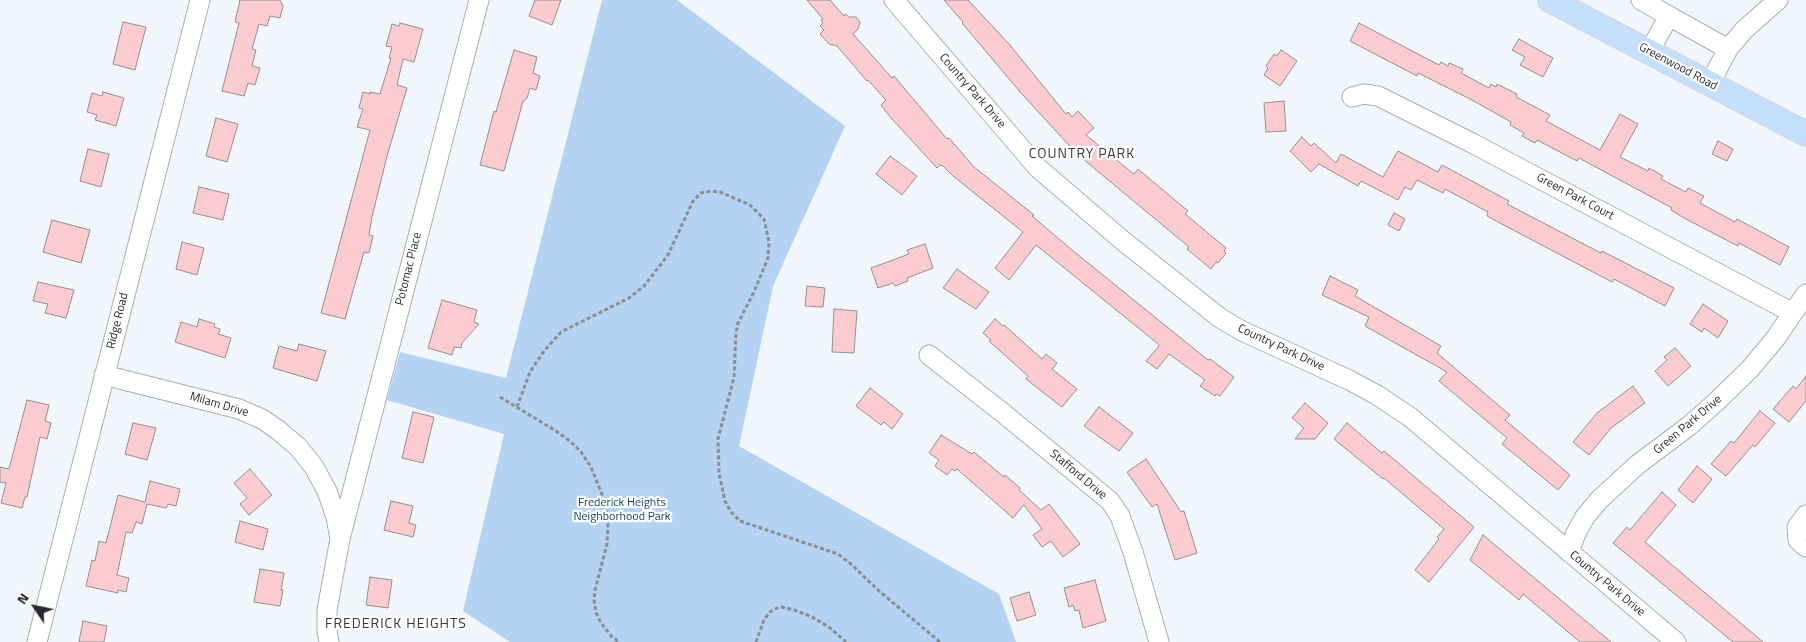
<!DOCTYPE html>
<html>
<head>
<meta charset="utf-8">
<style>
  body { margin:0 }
  #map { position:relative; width:1806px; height:642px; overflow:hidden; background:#f0f6fc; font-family:"Titillium Web",sans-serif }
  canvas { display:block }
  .north { position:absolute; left:10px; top:582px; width:50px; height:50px; -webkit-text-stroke:4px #fff; paint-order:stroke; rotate:304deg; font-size:14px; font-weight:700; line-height:20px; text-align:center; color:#282a2c }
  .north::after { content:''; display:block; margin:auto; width:18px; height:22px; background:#282a2c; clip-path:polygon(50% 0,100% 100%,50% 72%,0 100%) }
</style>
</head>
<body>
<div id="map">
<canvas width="1806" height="642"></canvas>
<div class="north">N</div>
</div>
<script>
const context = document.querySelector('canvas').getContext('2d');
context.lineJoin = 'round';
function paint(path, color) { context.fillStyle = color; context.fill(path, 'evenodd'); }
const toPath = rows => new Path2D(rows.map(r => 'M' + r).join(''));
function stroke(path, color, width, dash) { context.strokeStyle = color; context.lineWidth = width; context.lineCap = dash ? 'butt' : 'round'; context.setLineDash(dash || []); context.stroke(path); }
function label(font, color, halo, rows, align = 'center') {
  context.font = font + ' "Titillium Web",sans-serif'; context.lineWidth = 4.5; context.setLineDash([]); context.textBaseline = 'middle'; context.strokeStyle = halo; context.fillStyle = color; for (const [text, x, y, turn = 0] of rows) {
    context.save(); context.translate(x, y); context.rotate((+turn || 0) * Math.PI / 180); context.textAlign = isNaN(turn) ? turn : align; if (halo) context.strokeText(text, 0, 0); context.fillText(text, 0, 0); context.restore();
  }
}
paint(toPath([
  [602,0,677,0,845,126,773,286,739,446,999,594,1016,642,510,642,463,611,504,434,387,400,400,352,506,378]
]), '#b4d2f2');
const building = toPath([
  [240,0,280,0,283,6,280,18,270,16,267,26,259,24,252,49,256,50,252,66,260,68,255,85,248,83,244,96,222,91,239,23,235,22,240,0],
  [535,0,561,0,552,25,529,16,535,0],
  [807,0,830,0,844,16,845,14,849,17,856,17,860,22,858,29,853,34,892,78,894,76,947,139,949,138,974,167,1034,215,1032,216,1072,250,1208,360,1210,359,1234,377,1220,396,1216,394,1215,396,1200,386,1205,380,1169,354,1157,369,1146,361,1159,346,1157,343,1036,245,1009,280,995,268,1023,232,953,176,943,166,940,165,937,168,892,119,881,105,886,100,868,80,867,81,837,46,829,44,820,34,824,30,820,26,823,23,821,20,823,19,807,0],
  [944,0,968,0,1009,44,1066,114,1068,112,1072,117,1078,111,1094,128,1086,135,1130,171,1134,174,1138,169,1188,211,1185,214,1226,248,1224,251,1226,253,1218,263,1216,262,1211,269,1187,249,1189,247,1077,154,1021,93,962,23,963,22,944,0],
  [123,22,146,27,135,70,113,64,123,22],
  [400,23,423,29,414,62,403,59,397,85,407,88,387,156,372,217,369,235,373,236,369,253,364,252,345,319,321,313,370,130,357,127,363,109,359,108,363,92,370,94,370,92,380,94,391,58,389,58,392,47,386,46,392,24,399,26,400,23],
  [1359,23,1439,65,1441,62,1448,66,1449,63,1463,69,1461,73,1489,88,1491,84,1496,87,1497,84,1517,94,1516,97,1550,115,1546,121,1600,150,1620,114,1638,124,1620,157,1648,171,1649,168,1663,176,1661,179,1686,192,1688,188,1704,196,1700,203,1735,222,1737,219,1789,247,1780,265,1739,243,1738,246,1684,218,1671,210,1672,208,1579,158,1577,161,1537,140,1535,143,1522,136,1524,133,1510,125,1511,122,1472,100,1418,73,1417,76,1350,41,1359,23],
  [1519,39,1553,58,1543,77,1520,65,1525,57,1512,50,1519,39],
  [514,50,537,57,533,73,540,76,536,90,530,88,527,98,524,101,523,101,504,171,480,165,494,111,496,112,514,50],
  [1281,50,1297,61,1280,86,1264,75,1268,68,1266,66,1274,54,1277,56,1281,50],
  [103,92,124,98,116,126,95,120,97,115,87,112,92,93,102,96,103,92],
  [1284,101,1286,131,1266,132,1264,103,1284,101],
  [216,118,238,124,227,162,206,156,216,118],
  [1302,137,1311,146,1314,143,1336,163,1341,154,1383,177,1398,151,1438,172,1442,165,1509,201,1507,204,1601,253,1602,251,1674,288,1665,306,1614,279,1612,282,1498,222,1487,216,1488,212,1445,189,1443,193,1417,180,1411,190,1405,187,1398,200,1361,181,1358,186,1319,164,1311,172,1290,151,1302,137],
  [1718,141,1733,149,1727,161,1712,154,1718,141],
  [88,149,109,154,101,187,80,181,88,149],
  [890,156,917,176,902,195,876,174,890,156],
  [199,187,229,194,223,220,193,213,199,187],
  [1394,213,1405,219,1399,231,1388,225,1394,213],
  [52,220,90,230,81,263,43,252,52,220],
  [182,242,204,248,197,275,176,269,182,242],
  [925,244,933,268,907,278,908,281,895,286,893,283,878,288,871,268,909,254,907,250,925,244],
  [957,269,989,292,976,309,943,288,957,269],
  [1330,276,1358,290,1355,296,1441,346,1437,353,1510,415,1505,420,1570,475,1558,490,1502,444,1507,438,1439,381,1447,372,1365,326,1369,317,1322,295,1330,276],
  [38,282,74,290,66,318,45,313,48,304,33,301,38,282],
  [807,286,825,288,823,307,805,306,807,286],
  [442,300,477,310,474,322,479,324,462,343,461,348,454,347,452,355,428,348,442,300],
  [1703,304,1728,321,1718,338,1704,328,1702,332,1690,324,1703,304],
  [834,309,857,311,854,353,832,352,834,309],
  [199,319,215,324,214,327,220,329,218,334,231,338,225,358,175,342,181,322,197,327,199,319],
  [995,319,1003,326,1004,325,1042,359,1046,354,1057,363,1052,369,1077,389,1062,407,1026,379,1028,376,989,341,991,340,983,333,995,319],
  [299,344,326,351,317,381,273,368,279,346,297,351,299,344],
  [1675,348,1691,366,1668,386,1655,371,1667,360,1664,357,1675,348],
  [1806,376,1806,401,1789,422,1773,409,1793,386,1796,389,1806,376],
  [1633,386,1645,403,1611,428,1589,455,1573,442,1597,413,1633,386],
  [870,388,903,414,892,429,884,422,881,425,856,406,870,388],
  [27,400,49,405,45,421,51,423,47,439,40,437,27,497,25,497,22,508,1,503,6,483,0,482,0,467,9,469,27,400],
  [1305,403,1328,423,1315,439,1295,439,1304,428,1292,418,1305,403],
  [1099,407,1133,433,1119,451,1084,426,1099,407],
  [1760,411,1775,423,1755,447,1753,445,1726,476,1711,464,1731,441,1734,443,1760,411],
  [413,412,434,417,423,463,402,458,413,412],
  [133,423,156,428,147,460,125,454,133,423],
  [1347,423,1382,453,1384,451,1474,527,1429,582,1415,570,1439,539,1437,537,1444,529,1384,478,1383,479,1334,439,1347,423],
  [941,435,972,454,974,452,1004,477,1005,475,1020,488,1019,490,1041,510,1049,504,1080,544,1063,557,1051,541,1042,547,1033,535,1042,529,1024,505,1013,518,957,469,955,471,952,469,947,475,935,466,939,460,929,453,941,435],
  [1146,459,1181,512,1184,511,1197,553,1175,560,1157,504,1152,507,1127,472,1146,459],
  [1697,466,1712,479,1693,503,1678,490,1697,466],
  [250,469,272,495,249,515,240,504,247,498,234,483,250,469],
  [150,481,180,489,176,506,168,504,166,508,147,504,142,524,136,522,132,533,126,532,117,575,129,578,126,592,118,590,118,593,86,586,92,560,95,561,99,541,106,543,118,495,145,502,150,481],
  [1662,492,1676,505,1645,542,1763,642,1733,642,1613,543,1627,527,1630,530,1662,492],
  [391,501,413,506,409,523,416,525,413,537,384,530,391,501],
  [240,521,268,529,263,550,235,542,240,521],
  [1483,535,1593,627,1611,642,1580,642,1523,594,1519,600,1502,586,1470,560,1483,535],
  [260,569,284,573,281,590,283,590,280,606,254,602,260,569],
  [370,577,392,580,388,608,366,605,370,577],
  [1095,580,1106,621,1083,628,1079,610,1075,611,1073,605,1069,607,1064,588,1095,580],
  [1029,592,1036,615,1017,621,1010,598,1029,592],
  [83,621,107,626,104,642,79,642,83,621]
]);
paint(building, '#facccf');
stroke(building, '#968e8e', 1);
const minor = toPath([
  [894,0,1038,168,1122,240,1220,318,1242,331,1349,380,1377,395,1410,417,1676,642],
  [1641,0,1669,16],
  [1649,52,1669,16,1728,49],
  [1710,83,1728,49,1744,30,1778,0],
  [1352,97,1364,94,1378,96,1472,143,1793,313],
  [929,355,1003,413,1110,501,1120,516,1133,552,1159,642],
  [104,375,239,409,262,419,278,430,298,447,314,467,327,491,336,517,340,539,327,610,327,631,329,642],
  [1806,515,1797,527,1798,540,1806,547],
  [340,539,479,0],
  [1569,552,1576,533,1585,517,1599,500,1637,465,1689,426,1716,402,1750,369,1775,339,1806,294],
  [37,642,200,0]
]);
const major = toPath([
  [1550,0,1806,134]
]);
stroke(minor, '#a9afb4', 21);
stroke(major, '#d4d4d5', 26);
stroke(toPath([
  [500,397,556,431,571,442,581,452,591,467,605,502,608,525,607,544,595,590,594,600,596,613,601,623,612,637,619,642],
  [517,407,530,372,544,351,561,332,629,298,644,286,668,255,693,201,701,193,711,191,720,192,750,205,764,219,769,242,768,258,754,292,738,323,736,333,734,377,718,439,719,473,725,501,731,512,740,521,838,554,851,564,879,591,940,642],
  [756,642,764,620,769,613,774,609,782,607,794,610,812,617,829,627,846,642]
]), '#8a8e92', 3, [4, 2.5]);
stroke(minor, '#fff', 19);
stroke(major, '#c4dffb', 24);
label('12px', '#282a2c', '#fff', [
  ["Greenwood Road",1678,67,28],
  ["Country Park Drive",972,91,49],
  ["Green Park Court",1575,197,28],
  ["Potomac Place",409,269,-76],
  ["Ridge Road",118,321,-76],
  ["Country Park Drive",1281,348,25],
  ["Milam Drive",219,405,16],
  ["Green Park Drive",1688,425,-40],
  ["Stafford Drive",1078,475,40],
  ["Country Park Drive",1607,584,40]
]);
label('12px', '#104371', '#fff', [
  ["Frederick Heights",622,503],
  ["Neighborhood Park",622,517]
]);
context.letterSpacing = '1px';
label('14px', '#34383d', '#fff', [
  ["COUNTRY PARK",1082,155],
  ["FREDERICK HEIGHTS",396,625]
]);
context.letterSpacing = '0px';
</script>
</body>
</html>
